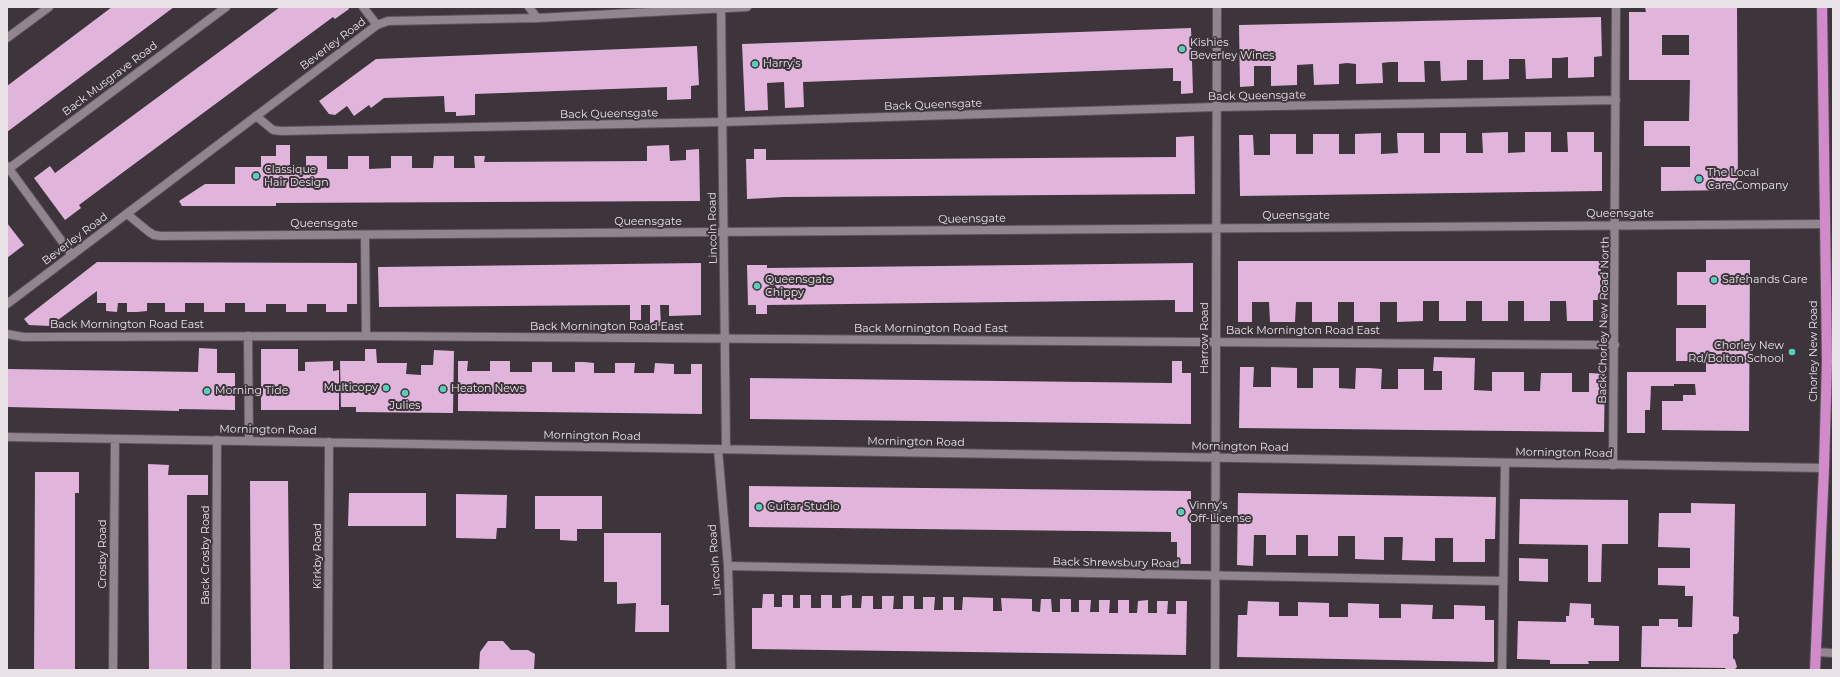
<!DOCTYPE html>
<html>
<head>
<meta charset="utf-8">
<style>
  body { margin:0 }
  #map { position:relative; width:1840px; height:677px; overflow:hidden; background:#3d343c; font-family:Montserrat,sans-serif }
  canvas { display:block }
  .frame { position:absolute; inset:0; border:8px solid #e8e2e7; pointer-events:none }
</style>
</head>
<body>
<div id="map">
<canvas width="1840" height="677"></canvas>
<div class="frame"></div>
</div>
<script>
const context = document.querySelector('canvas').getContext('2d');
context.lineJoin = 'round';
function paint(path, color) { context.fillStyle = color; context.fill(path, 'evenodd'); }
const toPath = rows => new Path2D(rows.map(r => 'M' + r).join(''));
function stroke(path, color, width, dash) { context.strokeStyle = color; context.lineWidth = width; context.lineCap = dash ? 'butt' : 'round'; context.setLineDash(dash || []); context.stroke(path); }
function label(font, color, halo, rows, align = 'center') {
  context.font = font + ' Montserrat,sans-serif'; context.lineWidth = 4; context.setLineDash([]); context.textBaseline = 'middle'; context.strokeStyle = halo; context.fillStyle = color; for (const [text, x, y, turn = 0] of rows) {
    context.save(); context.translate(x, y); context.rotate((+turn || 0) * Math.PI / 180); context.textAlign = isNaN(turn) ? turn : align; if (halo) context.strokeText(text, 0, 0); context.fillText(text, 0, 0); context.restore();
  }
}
paint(toPath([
  [112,7,174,7,7,132,7,86],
  [280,7,348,7,349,9,335,19,333,17,118,176,79,205,81,208,65,220,34,178,50,166,55,173],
  [1645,7,1737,7,1738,190,1661,191,1661,167,1690,167,1690,146,1644,146,1644,121,1689,121,1690,80,1629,80,1629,12,1646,12],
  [1662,35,1689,35,1689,55,1662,55],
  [1601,17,1602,56,1594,57,1594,77,1568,78,1568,57,1560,58,1552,58,1552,78,1526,79,1525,59,1509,59,1509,79,1483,80,1483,60,1467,60,1467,80,1441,81,1440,61,1424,61,1425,82,1398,82,1398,62,1390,62,1382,63,1383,83,1356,84,1356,64,1347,63,1339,64,1339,84,1314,85,1313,64,1297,65,1297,85,1271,86,1271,66,1254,66,1254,86,1240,87,1239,25],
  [1191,28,1193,93,1181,94,1181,81,1173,81,1173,68,803,82,804,107,785,108,784,82,767,83,768,110,745,111,742,44],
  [697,46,699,85,691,86,691,99,667,100,667,87,475,94,475,115,456,116,456,112,445,112,444,96,384,98,371,108,369,105,354,116,347,106,335,115,329,114,319,101,376,59],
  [1508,132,1508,153,1525,152,1525,132,1551,132,1551,152,1568,152,1567,132,1594,132,1594,152,1602,152,1602,191,1240,196,1239,135,1253,135,1254,155,1270,155,1270,134,1296,134,1296,154,1313,154,1313,134,1339,134,1339,154,1355,154,1355,134,1381,133,1381,154,1398,153,1397,133,1424,133,1424,153,1440,153,1440,133,1466,133,1466,153,1483,153,1482,133],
  [1194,136,1195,194,784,197,747,199,746,159,754,159,754,149,766,149,766,160,1176,157,1176,137],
  [276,145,290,145,290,169,306,169,306,156,327,156,327,169,348,169,348,156,369,156,369,169,391,168,391,156,412,156,412,168,433,168,434,156,454,156,454,168,475,168,474,156,485,156,484,162,647,161,647,146,669,145,670,161,686,160,686,150,699,149,700,201,276,203,276,206,182,206,179,201,205,184,235,184,235,167,261,167,261,156,276,156],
  [7,223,24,245,7,258],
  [1706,260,1750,260,1749,431,1662,430,1662,401,1683,401,1683,395,1696,395,1695,384,1674,384,1674,386,1651,386,1650,410,1645,410,1645,433,1627,433,1627,372,1706,372,1706,361,1676,361,1676,328,1706,328,1706,305,1677,305,1677,272,1706,272],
  [1238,261,1601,261,1601,300,1593,300,1593,321,1567,321,1566,301,1550,301,1550,321,1524,321,1524,301,1508,301,1508,321,1482,321,1482,301,1466,301,1466,321,1439,321,1439,301,1423,301,1423,321,1397,322,1397,302,1380,302,1380,322,1354,322,1354,302,1338,302,1338,322,1312,322,1312,302,1296,302,1295,322,1270,322,1269,302,1252,302,1252,322,1238,322],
  [97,262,357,263,357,304,347,304,347,312,326,312,326,304,307,304,307,312,286,312,286,304,266,304,266,312,245,312,245,303,225,303,225,312,204,312,204,303,185,303,185,312,165,312,165,303,147,303,147,311,137,312,127,312,127,303,118,303,117,312,106,311,106,303,97,303,97,291,50,326,29,325,24,319],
  [701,263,701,315,669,316,669,305,660,305,661,326,650,326,650,305,641,305,641,320,630,320,630,305,379,307,378,267],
  [1193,263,1193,312,1175,312,1175,300,767,305,767,314,756,314,756,305,748,305,747,265,767,265,767,268],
  [199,348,217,349,217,373,235,373,235,410,179,409,179,411,7,407,7,369,198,372],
  [261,349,298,349,298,371,305,371,305,362,333,361,333,371,339,370,339,410,261,410],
  [365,349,376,349,377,363,407,363,406,374,421,375,421,365,433,365,434,350,454,351,453,413,356,412,356,407,341,407,340,361,365,361],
  [1434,357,1475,358,1474,390,1492,391,1492,372,1524,372,1524,391,1540,391,1541,373,1572,373,1572,392,1589,392,1589,373,1605,374,1604,432,1239,428,1240,367,1254,367,1253,387,1271,387,1271,367,1297,368,1297,388,1313,388,1313,368,1339,368,1339,388,1355,389,1356,368,1369,368,1382,369,1381,389,1398,389,1398,369,1424,369,1424,390,1442,390,1442,371,1433,371],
  [458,361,468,361,467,371,490,371,490,361,510,361,510,372,532,372,532,362,552,362,552,372,575,372,575,362,584,362,594,363,594,373,615,373,615,363,635,363,634,373,654,373,655,363,674,364,674,374,691,374,691,364,702,364,702,414,458,411],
  [1172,361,1182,361,1182,373,1191,373,1191,424,750,419,750,378,1172,383],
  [148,464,169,465,168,475,208,475,208,495,187,495,187,670,149,670],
  [35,472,79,472,79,493,75,493,75,670,34,670],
  [250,481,288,481,290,670,251,670],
  [749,486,1191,491,1191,564,1177,564,1177,542,1171,542,1171,532,749,527],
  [349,493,426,493,426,526,348,526],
  [1238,493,1496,497,1495,539,1485,539,1485,562,1453,562,1453,538,1435,538,1435,561,1402,560,1403,537,1384,537,1384,560,1355,559,1355,536,1338,536,1338,556,1308,556,1308,535,1296,535,1296,555,1266,555,1266,535,1254,535,1253,566,1237,565],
  [456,494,507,495,506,528,497,528,496,539,456,538],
  [535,496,602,496,602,529,577,529,577,541,560,540,560,529,535,529],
  [1520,499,1628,500,1628,544,1602,544,1601,582,1588,582,1588,545,1519,544],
  [1691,503,1735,504,1733,616,1739,617,1739,631,1737,634,1733,634,1733,658,1735,660,1737,667,1734,670,1726,670,1725,668,1641,667,1642,626,1659,626,1659,619,1678,619,1678,627,1692,627,1693,596,1685,596,1685,586,1658,585,1658,568,1690,568,1690,548,1658,547,1659,513,1691,513],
  [604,533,661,533,661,605,669,605,669,632,635,632,636,603,617,604,617,582,604,582],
  [1519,558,1548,559,1548,582,1519,581],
  [763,594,774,594,774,607,782,607,782,595,793,595,793,608,800,608,800,595,811,595,811,608,821,608,821,595,832,595,832,608,841,608,841,596,852,595,852,608,861,608,862,596,873,596,873,609,882,609,882,596,894,596,893,609,903,609,903,596,914,596,914,609,923,609,923,597,935,597,934,610,943,610,943,597,954,597,954,610,962,610,963,597,993,598,993,611,1002,611,1001,598,1032,599,1032,611,1040,612,1041,599,1051,599,1052,612,1060,612,1060,599,1071,599,1071,612,1079,612,1079,600,1091,600,1090,612,1099,612,1099,600,1110,600,1109,613,1118,613,1118,600,1129,600,1129,613,1137,613,1138,601,1148,600,1148,613,1157,613,1157,601,1168,601,1167,614,1176,614,1176,601,1187,601,1186,655,752,649,752,608,762,608],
  [1248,601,1279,602,1279,616,1298,616,1298,602,1329,603,1329,617,1348,617,1348,603,1379,604,1379,618,1401,618,1401,604,1433,605,1432,619,1454,619,1454,605,1485,606,1485,620,1494,620,1494,662,1237,657,1238,615,1247,615],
  [1570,603,1591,604,1591,618,1594,618,1594,625,1619,626,1619,661,1588,661,1589,664,1550,664,1550,660,1517,659,1518,621,1566,622,1566,616,1569,616],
  [488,641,503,641,511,650,528,650,535,654,534,670,479,670,480,652]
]), '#e1b4db');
const lane = toPath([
  [363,7,377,25],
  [256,116,273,130,281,131,722,122,1216,107,1616,100],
  [7,166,72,255],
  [7,170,226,7],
  [365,235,366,336],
  [7,334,23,337,366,336,1615,345],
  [248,336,249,441],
  [1613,465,1616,7],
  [728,566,1503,581],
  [1816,652,1833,653],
  [216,670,217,440],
  [1502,670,1505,463]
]);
const street = toPath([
  [529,7,537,18],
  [721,7,726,449],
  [7,38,49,7],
  [127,214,149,232,154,235,161,236,1825,224],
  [7,304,377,25,388,21,537,18,747,7],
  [7,437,1824,468],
  [718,449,728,566,731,670],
  [113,670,115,439],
  [328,670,329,442],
  [1215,670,1217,7]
]);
const primary = toPath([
  [1815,670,1824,468,1827,361,1822,7]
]);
stroke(lane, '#5b535a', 10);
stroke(street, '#5b535a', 10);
stroke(primary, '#5b535a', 12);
stroke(lane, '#918690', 8);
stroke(street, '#918690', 8);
stroke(primary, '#d18aca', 10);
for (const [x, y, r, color] of [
  [1182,49,4,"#5bcebb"],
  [755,64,4,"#5bcebb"],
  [256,176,4,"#5bcebb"],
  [1699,179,4,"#5bcebb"],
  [1714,280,4,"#5bcebb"],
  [757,286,4,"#5bcebb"],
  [1792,352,4,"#5bcebb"],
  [386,388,4,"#5bcebb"],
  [443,389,4,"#5bcebb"],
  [207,391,4,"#5bcebb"],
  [405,393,4,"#5bcebb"],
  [759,507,4,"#5bcebb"],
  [1181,512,4,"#5bcebb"]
]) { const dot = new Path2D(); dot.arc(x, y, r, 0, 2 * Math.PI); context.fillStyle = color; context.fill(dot); stroke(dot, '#3d343c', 1.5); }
label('11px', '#e8e2e7', '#3d343c', [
  ["Kishies",1190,43],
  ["Beverley Wines",1190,56],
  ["Harry's",763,64],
  ["Classique",264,170],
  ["Hair Design",264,183],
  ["The Local",1707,173],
  ["Care Company",1707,186],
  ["Queensgate",765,280],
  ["Chippy",765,293],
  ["Safehands Care",1722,280],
  ["Chorley New",1784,346,"right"],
  ["Rd/Bolton School",1784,359,"right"],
  ["Multicopy",378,388,"right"],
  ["Heaton News",451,389],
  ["Morning Tide",215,391],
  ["Julies",405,406,"center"],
  ["Vinny's",1189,506],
  ["Off-License",1189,519],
  ["Guitar Studio",767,507]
], 'left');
label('11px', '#e8e2e7', '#3d343c', [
  ["Beverley Road",333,44,-37],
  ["Back Musgrave Road",110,79,-37],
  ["Back Queensgate",1257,96,-1],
  ["Back Queensgate",933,105,-2],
  ["Back Queensgate",609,114,-1],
  ["Queensgate",1620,214],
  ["Queensgate",1296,216],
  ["Queensgate",972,219,-1],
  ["Queensgate",648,222],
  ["Queensgate",324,224],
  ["Lincoln Road",713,228,-91],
  ["Beverley Road",75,239,-37],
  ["Back Chorley New Road North",1604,320,-89],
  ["Back Mornington Road East",127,325],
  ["Back Mornington Road East",607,327],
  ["Back Mornington Road East",931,329],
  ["Back Mornington Road East",1303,331],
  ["Harrow Road",1205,338,-90],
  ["Chorley New Road",1814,351,-90],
  ["Mornington Road",268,430,1],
  ["Mornington Road",592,436,1],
  ["Mornington Road",916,442,1],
  ["Mornington Road",1240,447,1],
  ["Mornington Road",1564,453,1],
  ["Crosby Road",103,554,-90],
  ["Back Crosby Road",206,555,-90],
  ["Kirkby Road",318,556,-90],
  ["Lincoln Road",715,560,-94],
  ["Back Shrewsbury Road",1116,563,1]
]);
</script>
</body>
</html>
